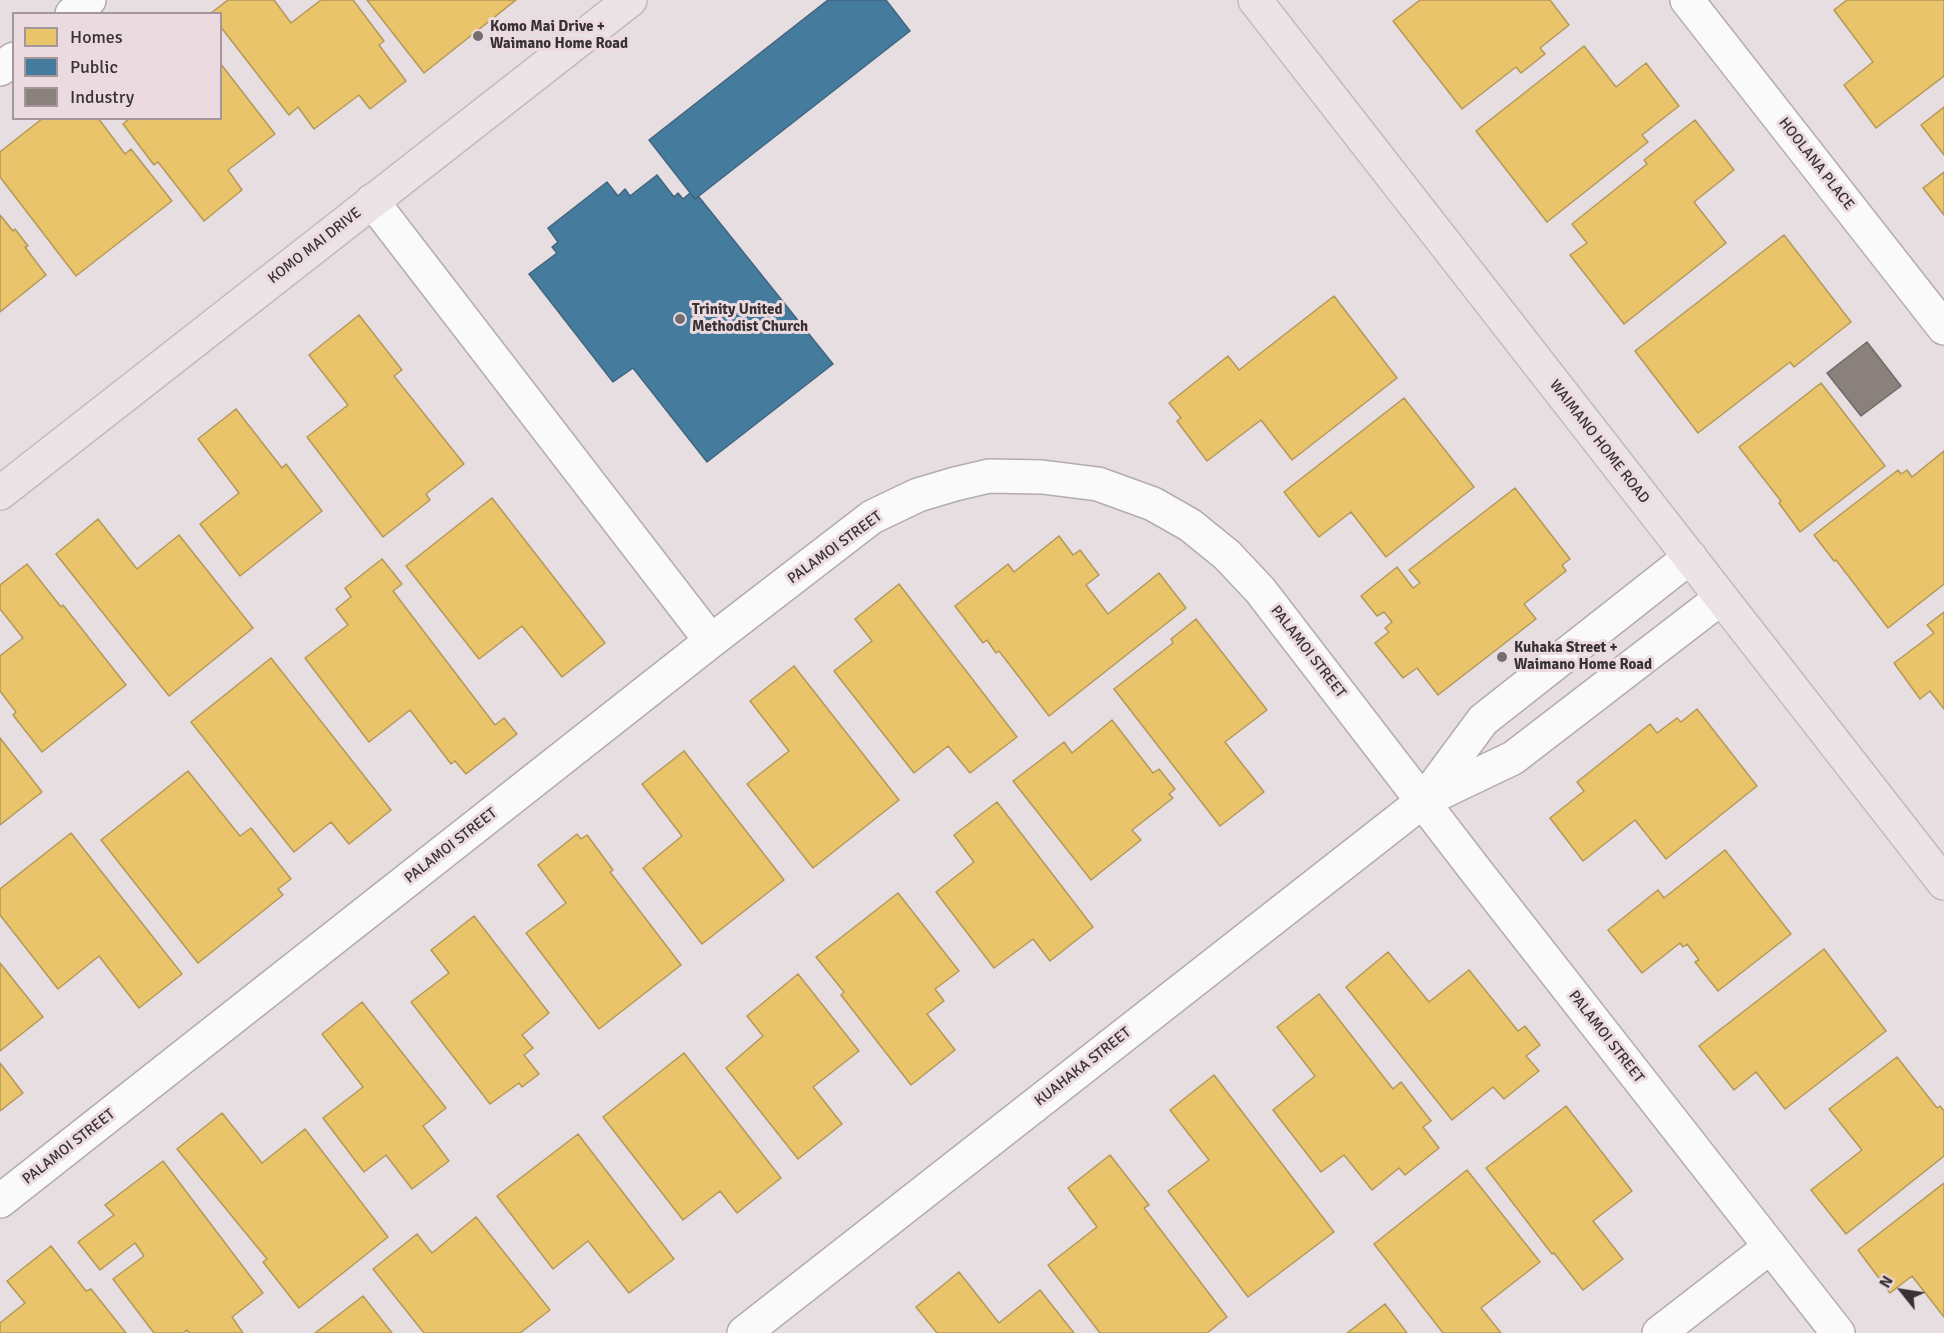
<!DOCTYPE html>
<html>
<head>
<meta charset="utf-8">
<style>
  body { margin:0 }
  #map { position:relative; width:1944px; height:1333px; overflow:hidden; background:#e7dee1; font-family:Signika,sans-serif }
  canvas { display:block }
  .legend { position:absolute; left:12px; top:12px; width:210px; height:108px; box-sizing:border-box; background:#ebdae0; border:2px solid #a3979b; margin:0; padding:8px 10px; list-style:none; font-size:18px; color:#383234 }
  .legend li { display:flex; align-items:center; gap:12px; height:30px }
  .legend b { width:30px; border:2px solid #a3979b }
  .north { position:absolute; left:1872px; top:1261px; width:60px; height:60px; -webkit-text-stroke:4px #ebdae0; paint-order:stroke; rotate:300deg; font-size:16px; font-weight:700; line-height:24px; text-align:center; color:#383234 }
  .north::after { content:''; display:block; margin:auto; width:21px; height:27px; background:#383234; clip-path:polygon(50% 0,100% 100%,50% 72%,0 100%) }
</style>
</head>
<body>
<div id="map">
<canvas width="1944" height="1333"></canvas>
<ul class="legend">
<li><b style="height:16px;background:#e9c46a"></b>Homes</li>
<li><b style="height:16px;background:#457b9d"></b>Public</li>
<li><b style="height:16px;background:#8a817c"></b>Industry</li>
</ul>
<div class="north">N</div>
</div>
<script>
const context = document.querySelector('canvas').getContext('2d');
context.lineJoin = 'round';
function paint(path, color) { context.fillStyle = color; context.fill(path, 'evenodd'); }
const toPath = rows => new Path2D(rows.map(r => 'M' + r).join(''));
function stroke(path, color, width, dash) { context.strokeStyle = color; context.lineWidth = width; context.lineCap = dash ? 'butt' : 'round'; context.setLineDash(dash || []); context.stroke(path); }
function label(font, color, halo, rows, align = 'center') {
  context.font = font + ' Signika,sans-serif'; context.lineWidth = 6; context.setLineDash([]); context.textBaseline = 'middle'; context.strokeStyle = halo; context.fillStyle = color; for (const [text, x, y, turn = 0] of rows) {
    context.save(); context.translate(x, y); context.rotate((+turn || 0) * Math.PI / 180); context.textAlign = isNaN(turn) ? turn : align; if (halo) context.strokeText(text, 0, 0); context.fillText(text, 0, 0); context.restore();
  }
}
const homes = toPath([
  [228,0,274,0,291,23,321,0,353,0,384,41,379,45,406,81,370,109,359,95,314,129,298,107,289,115,220,26,220,14,211,13,228,0],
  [367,0,516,0,424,73,367,0],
  [1420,0,1550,0,1569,25,1540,48,1545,54,1521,73,1516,67,1462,109,1393,21,1420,0],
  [1847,0,1944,0,1944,76,1876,128,1844,85,1873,62,1834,10,1847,0],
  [1584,46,1616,87,1646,63,1679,106,1642,135,1648,142,1547,222,1476,131,1584,46],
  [220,63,275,134,228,170,242,190,204,221,158,162,154,165,123,124,130,118,220,118,220,63],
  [1944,107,1944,155,1921,125,1944,107],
  [43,118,98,118,125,154,131,149,172,201,76,276,0,177,0,152,43,118],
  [1695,120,1734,170,1694,202,1726,243,1624,324,1570,255,1587,243,1572,224,1647,164,1644,160,1695,120],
  [1944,172,1944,215,1923,188,1944,172],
  [0,215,13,231,15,229,28,246,25,247,46,275,0,312,0,215],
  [1784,235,1851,322,1794,367,1790,362,1698,433,1635,351,1784,235],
  [1334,296,1397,378,1292,460,1261,420,1207,461,1177,421,1181,418,1169,403,1228,356,1239,370,1334,296],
  [359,315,402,370,394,376,464,464,426,494,430,500,383,537,307,437,348,405,309,355,359,315],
  [1821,383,1885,466,1800,532,1779,503,1781,501,1739,447,1821,383],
  [1404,398,1474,487,1386,557,1351,512,1319,537,1284,492,1404,398],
  [236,409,282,468,286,464,322,511,240,576,200,524,239,493,198,439,236,409],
  [1944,451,1944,584,1888,628,1836,560,1834,561,1814,535,1898,470,1901,474,1907,470,1912,477,1944,451],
  [1515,488,1570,559,1562,565,1566,571,1524,604,1536,619,1438,695,1417,668,1403,678,1375,643,1389,632,1385,628,1392,622,1384,612,1377,616,1361,596,1397,567,1413,588,1420,583,1409,570,1515,488],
  [492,498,605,643,562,677,522,626,479,659,406,566,492,498],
  [98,519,137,569,179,535,253,628,169,696,56,554,98,519],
  [1059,536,1073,555,1080,550,1099,575,1086,585,1108,614,1159,573,1186,608,1049,716,999,651,996,653,987,640,983,643,955,606,1008,564,1014,572,1059,536],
  [382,559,402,584,393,591,495,725,504,718,517,734,466,774,455,761,451,764,410,710,369,742,305,658,348,625,336,609,351,597,345,588,382,559],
  [27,564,61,607,63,605,126,685,42,752,13,715,16,712,0,691,0,656,23,638,0,609,0,585,27,564],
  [899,584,1017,737,970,773,948,746,914,773,834,671,872,641,855,619,899,584],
  [1944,612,1944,709,1930,691,1920,699,1894,663,1934,633,1927,625,1944,612],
  [1196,619,1267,710,1225,742,1264,792,1220,826,1114,689,1173,643,1171,639,1196,619],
  [271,658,391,810,349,844,331,822,294,852,191,722,271,658],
  [794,666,899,800,813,868,747,784,789,751,750,701,794,666],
  [1697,709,1757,786,1666,859,1635,820,1583,861,1550,818,1584,791,1577,782,1650,724,1657,733,1677,718,1681,722,1697,709],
  [1112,720,1153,773,1159,769,1175,789,1169,794,1173,798,1132,830,1141,840,1091,880,1013,781,1064,742,1072,753,1112,720],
  [0,738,42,792,0,825,0,738],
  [684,751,784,880,702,944,643,868,682,836,642,784,684,751],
  [188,771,240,836,251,828,291,879,278,889,283,895,198,963,101,840,188,771],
  [997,802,1093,927,1050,961,1033,939,994,968,936,892,974,862,954,835,997,802],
  [71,833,182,974,139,1008,99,956,58,989,0,915,0,889,71,833],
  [577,834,581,839,587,835,613,870,610,872,681,965,599,1029,526,933,566,903,538,865,577,834],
  [1725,850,1791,934,1718,991,1695,962,1699,960,1687,944,1683,947,1680,943,1642,973,1608,930,1658,890,1664,898,1725,850],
  [898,893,959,971,935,989,944,1001,927,1014,955,1050,911,1085,841,995,844,992,816,957,898,893],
  [474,916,549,1013,522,1035,533,1048,524,1055,539,1074,522,1087,519,1083,490,1104,411,1002,449,973,431,950,474,916],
  [1824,949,1886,1031,1785,1109,1756,1072,1734,1090,1699,1046,1824,949],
  [1388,952,1429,1002,1469,970,1518,1031,1525,1026,1540,1045,1526,1056,1539,1071,1504,1099,1493,1087,1452,1120,1346,987,1388,952],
  [0,963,43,1017,0,1051,0,963],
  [798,974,859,1051,813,1087,842,1124,798,1159,726,1068,763,1036,747,1016,798,974],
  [1319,994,1393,1089,1401,1082,1431,1121,1423,1127,1439,1148,1405,1175,1399,1168,1372,1190,1344,1155,1321,1172,1273,1110,1315,1076,1277,1027,1319,994],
  [362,1002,446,1108,423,1126,449,1161,412,1189,386,1155,364,1172,323,1118,363,1087,322,1034,362,1002],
  [684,1053,781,1178,737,1213,720,1191,683,1220,603,1117,684,1053],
  [1897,1057,1937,1108,1940,1106,1944,1111,1944,1156,1846,1234,1811,1190,1862,1150,1829,1109,1897,1057],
  [0,1063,23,1093,0,1111,0,1063],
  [1214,1075,1334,1232,1248,1297,1168,1191,1209,1160,1170,1110,1214,1075],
  [1566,1106,1632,1191,1593,1221,1623,1259,1583,1290,1554,1253,1552,1254,1486,1168,1566,1106],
  [222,1113,262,1163,305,1129,388,1237,299,1308,263,1262,267,1259,177,1149,222,1113],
  [578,1134,674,1259,629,1293,588,1241,553,1269,497,1196,578,1134],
  [1110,1155,1149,1205,1144,1208,1227,1317,1207,1333,1100,1333,1048,1265,1097,1227,1068,1188,1110,1155],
  [163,1161,263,1293,232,1317,243,1333,189,1333,187,1330,183,1333,154,1333,113,1279,144,1256,135,1243,100,1270,78,1242,114,1215,105,1205,163,1161],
  [1467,1170,1540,1262,1481,1308,1501,1333,1443,1333,1374,1244,1467,1170],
  [1944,1183,1944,1317,1912,1276,1890,1293,1858,1250,1944,1183],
  [476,1217,550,1310,520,1333,424,1333,373,1269,417,1234,432,1253,476,1217],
  [51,1246,86,1291,91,1289,126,1333,0,1333,0,1323,25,1303,7,1281,51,1246],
  [959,1272,999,1323,1040,1290,1074,1333,937,1333,916,1307,959,1272],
  [363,1296,392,1333,315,1333,363,1296],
  [1385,1304,1407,1333,1347,1333,1385,1304]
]);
paint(homes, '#e9c46a');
stroke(homes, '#b4985a', 1.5);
const public = toPath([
  [828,0,886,0,910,31,695,199,649,140,828,0],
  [657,175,674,197,678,193,683,199,690,193,695,199,699,197,833,364,707,462,633,368,613,382,529,274,557,253,552,247,558,242,548,228,607,182,618,196,625,189,630,196,657,175]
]);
paint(public, '#457b9d');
stroke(public, '#41657e', 1.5);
const industry = toPath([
  [1867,342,1901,386,1861,416,1827,373,1867,342]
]);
paint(industry, '#8a817c');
stroke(industry, '#716966', 1.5);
const minor = toPath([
  [1687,0,1944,328],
  [72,14,89,0],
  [0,69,14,59],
  [372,201,711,641],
  [1426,797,1483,720,1690,557],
  [0,1201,711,641,872,517,918,495,955,484,989,476,1042,477,1098,484,1153,504,1190,525,1227,555,1260,590,1473,867,1838,1333],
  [744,1333,1423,801,1513,758,1721,598],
  [1659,1333,1770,1247]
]);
const major = toPath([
  [1255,0,1944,883],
  [0,493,630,0]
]);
stroke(minor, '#b3acae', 36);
stroke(major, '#bfbbbd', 36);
stroke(minor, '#fbfafa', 33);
stroke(major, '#ebe3e6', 33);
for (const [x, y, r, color] of [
  [478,36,6,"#756e71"],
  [680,319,6,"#756e71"],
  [1502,657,6,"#756e71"]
]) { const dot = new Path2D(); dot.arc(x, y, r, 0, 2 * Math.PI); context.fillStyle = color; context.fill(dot); stroke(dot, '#ebdae0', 2); }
label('bold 15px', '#383234', '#ebdae0', [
  ["Komo Mai Drive +",490,27],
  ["Waimano Home Road",490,44],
  ["Trinity United",692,310],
  ["Methodist Church",692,327],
  ["Kuhaka Street +",1514,648],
  ["Waimano Home Road",1514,665]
], 'left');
label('15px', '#383234', '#ebdae0', [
  ["HOOLANA PLACE",1816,164,52],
  ["KOMO MAI DRIVE",315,246,-38],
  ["WAIMANO HOME ROAD",1599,442,52],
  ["PALAMOI STREET",835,548,-36],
  ["PALAMOI STREET",1308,652,52],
  ["PALAMOI STREET",451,846,-38],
  ["PALAMOI STREET",1606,1037,52],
  ["KUAHAKA STREET",1083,1067,-38],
  ["PALAMOI STREET",69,1147,-38]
]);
</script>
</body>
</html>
